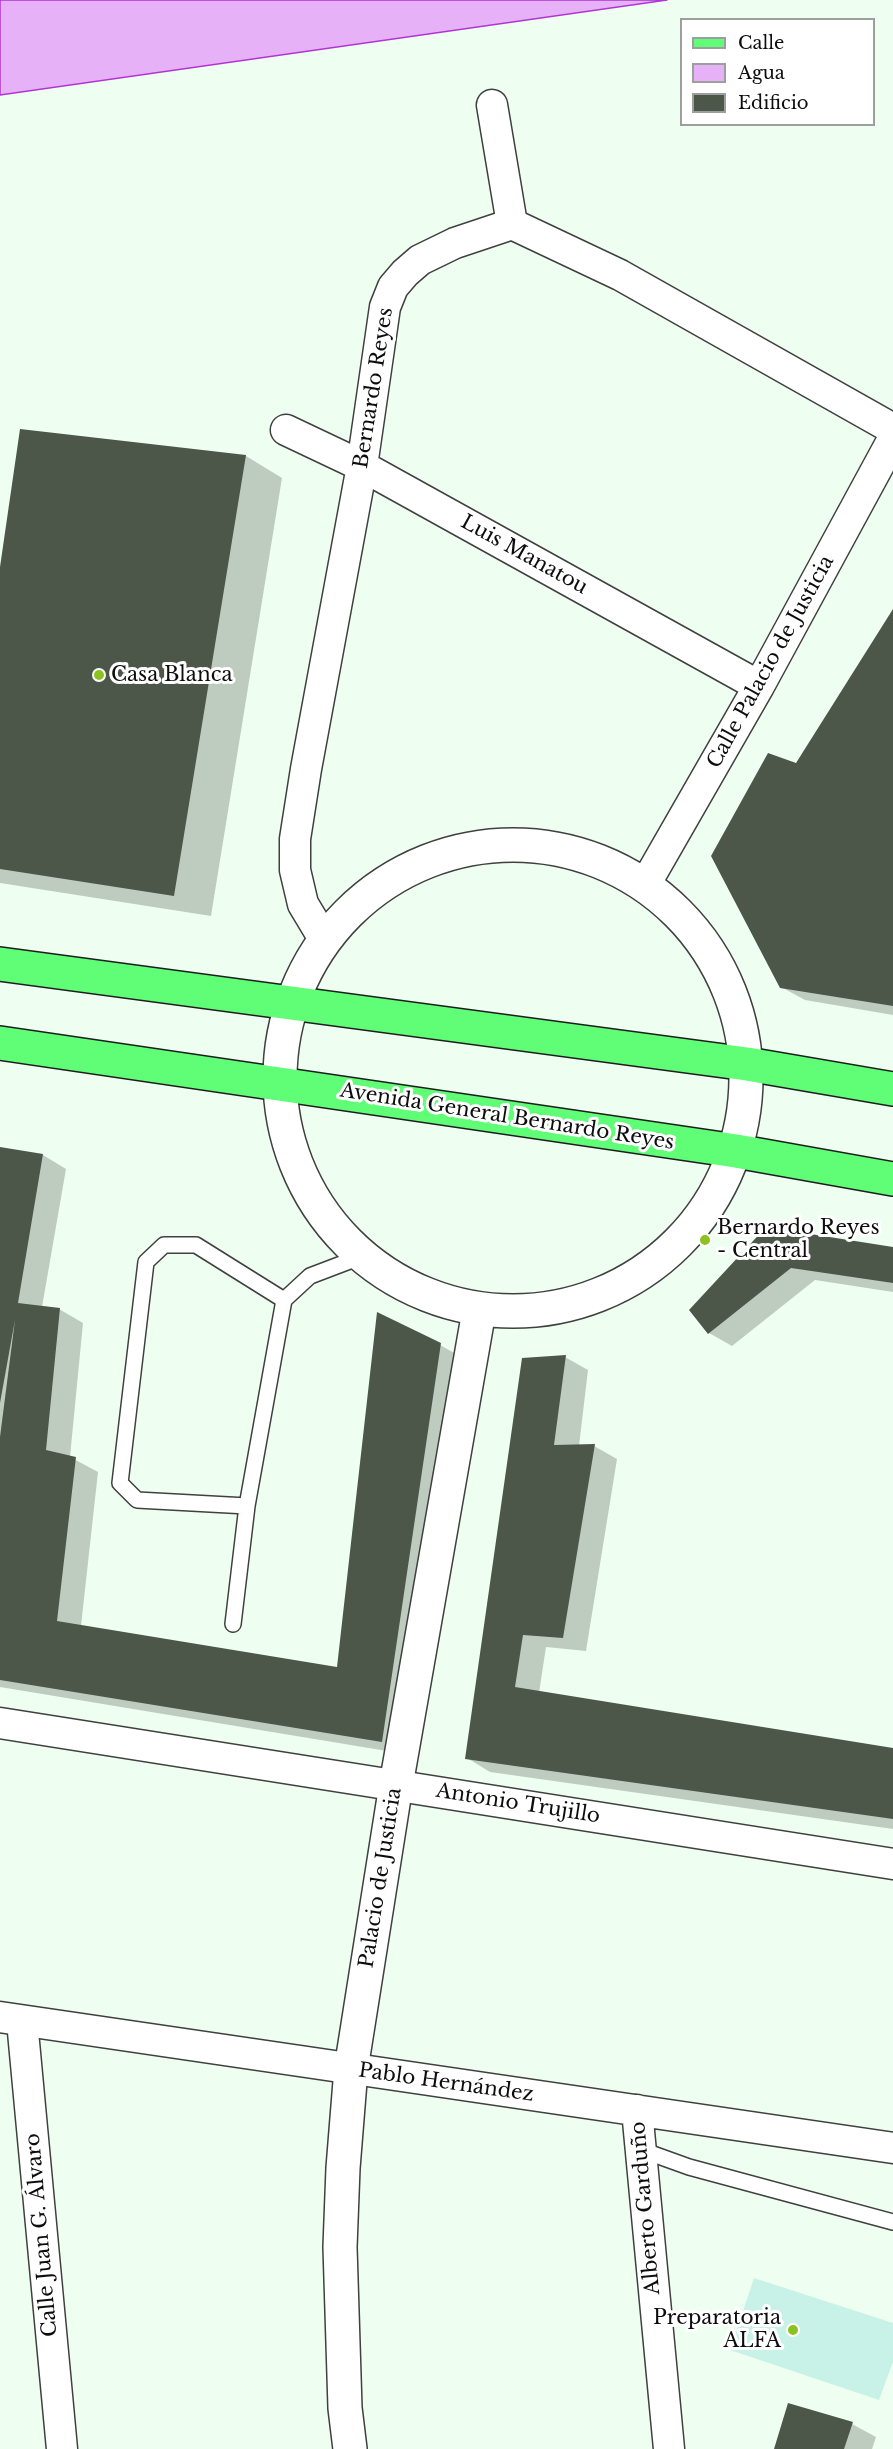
<!DOCTYPE html>
<html>
<head>
<meta charset="utf-8">
<style>
  body { margin:0 }
  #map { position:relative; width:893px; height:2449px; overflow:hidden; background:#eefff1; font-family:"Libre Baskerville",serif }
  canvas { display:block }
  .legend { position:absolute; left:680px; top:18px; width:195px; height:108px; box-sizing:border-box; background:#fff; border:2px solid #9e9e9e; margin:0; padding:8px 10px; list-style:none; font-size:18px; color:#0d0d0d }
  .legend li { display:flex; align-items:center; gap:12px; height:30px }
  .legend b { width:30px; border:2px solid #9e9e9e }
</style>
</head>
<body>
<div id="map">
<canvas width="893" height="2449"></canvas>
<ul class="legend">
<li><b style="height:8px;background:#60fd77"></b>Calle</li>
<li><b style="height:16px;background:#e7b1f8"></b>Agua</li>
<li><b style="height:16px;background:#4c5749"></b>Edificio</li>
</ul>
</div>
<script>
const context = document.querySelector('canvas').getContext('2d');
context.lineJoin = 'round';
function paint(path, color) { context.fillStyle = color; context.fill(path, 'evenodd'); }
const toPath = rows => new Path2D(rows.map(r => 'M' + r).join(''));
function stroke(path, color, width, dash) { context.strokeStyle = color; context.lineWidth = width; context.lineCap = dash ? 'butt' : 'round'; context.setLineDash(dash || []); context.stroke(path); }
function label(font, color, halo, rows, align = 'center') {
  context.font = font + ' "Libre Baskerville",serif'; context.lineWidth = 6; context.setLineDash([]); context.textBaseline = 'middle'; context.strokeStyle = halo; context.fillStyle = color; for (const [text, x, y, turn = 0] of rows) {
    context.save(); context.translate(x, y); context.rotate((+turn || 0) * Math.PI / 180); context.textAlign = isNaN(turn) ? turn : align; if (halo) context.strokeText(text, 0, 0); context.fillText(text, 0, 0); context.restore();
  }
}
paint(toPath([
  [754,2278,893,2323,893,2362,879,2400,730,2350]
]), '#c8f2e7');
const water = toPath([
  [0,0,667,0,0,95,0,0]
]);
paint(water, '#e7b1f8');
stroke(water, '#b035d2', 1.5);
paint(toPath([
  [246,456,282,478,211,916,0,883,0,577],
  [893,612,893,1015,805,1000,781,987,797,765],
  [0,1149,43,1155,66,1169,42,1307,59,1309,83,1323,70,1457,98,1472,81,1626,339,1669,440,1345,463,1358,405,1754,0,1687],
  [766,1228,893,1249,893,1292,815,1280,732,1346,709,1333],
  [565,1357,588,1370,579,1446,594,1446,617,1459,586,1651,546,1647,539,1693,893,1750,893,1829,490,1772,467,1758],
  [789,2404,852,2424,876,2437,872,2449,775,2449]
]), '#0003');
paint(toPath([
  [20,429,246,455,174,896,0,869,0,567],
  [893,609,893,1006,780,988,711,856,768,753,796,763],
  [0,1147,43,1154,18,1303,60,1308,46,1450,76,1457,57,1621,337,1667,377,1312,441,1343,382,1742,0,1680,0,1437,15,1320,0,1403],
  [766,1227,893,1247,893,1283,791,1268,708,1334,689,1310],
  [566,1355,554,1445,595,1444,563,1638,523,1635,515,1687,893,1748,893,1819,465,1759,522,1358],
  [788,2403,853,2422,844,2449,774,2449]
]), '#4c5749');
const service = toPath([
  [247,1506,137,1500,120,1483,146,1262,164,1245,196,1245,284,1300],
  [233,1624,247,1506,284,1300,310,1276,360,1257],
  [639,2149,689,2167,893,2222]
]);
const minor = toPath([
  [492,105,512,224],
  [286,430,362,466,759,686],
  [646,883,759,686,893,439],
  [324,939,303,904,295,870,295,839,306,769,362,466,385,307,393,287,405,273,420,260,455,243,512,224,620,275,893,429],
  [0,1723,893,1864],
  [0,2017,893,2148],
  [22,2021,62,2449],
  [637,2110,669,2449]
]);
const tertiary = toPath([
  '280 1078a233 233 0 1 1 466 0a233 233 0 1 1-466 0Z',
  [350,2449,345,2408,340,2247,343,2168,351,2069,396,1785,479,1311]
]);
const primary = toPath([
  [0,964,747,1064,893,1089],
  [0,1043,736,1151,893,1179]
]);
stroke(service, '#404040', 18);
stroke(minor, '#404040', 33);
stroke(tertiary, '#404040', 36);
stroke(primary, '#1e1e1e', 36);
stroke(service, '#fff', 15);
stroke(minor, '#fff', 30);
stroke(tertiary, '#fff', 33);
stroke(primary, '#60fd77', 33);
for (const [x, y, r, color] of [
  [99,675,6,"#8bc221"],
  [705,1240,6,"#8bc221"],
  [793,2330,6,"#8bc221"]
]) { const dot = new Path2D(); dot.arc(x, y, r, 0, 2 * Math.PI); context.fillStyle = color; context.fill(dot); stroke(dot, '#fff', 2); }
label('20px', '#0d0d0d', '#fff', [
  ["Bernardo Reyes",374,388,-81],
  ["Luis Manatou",524,555,29],
  ["Calle Palacio de Justicia",771,662,-61],
  ["Avenida General Bernardo Reyes",507,1117,9],
  ["Antonio Trujillo",518,1804,9],
  ["Palacio de Justicia",381,1878,-81],
  ["Pablo Hernández",446,2083,8],
  ["Alberto Garduño",646,2208,-95],
  ["Calle Juan G. Álvaro",42,2235,-95]
]);
label('20px', '#0d0d0d', '#fff', [
  ["Casa Blanca",111,675],
  ["Bernardo Reyes",717,1228],
  ["- Central",717,1251],
  ["Preparatoria",781,2318,"right"],
  ["ALFA",781,2341,"right"]
], 'left');
</script>
</body>
</html>
